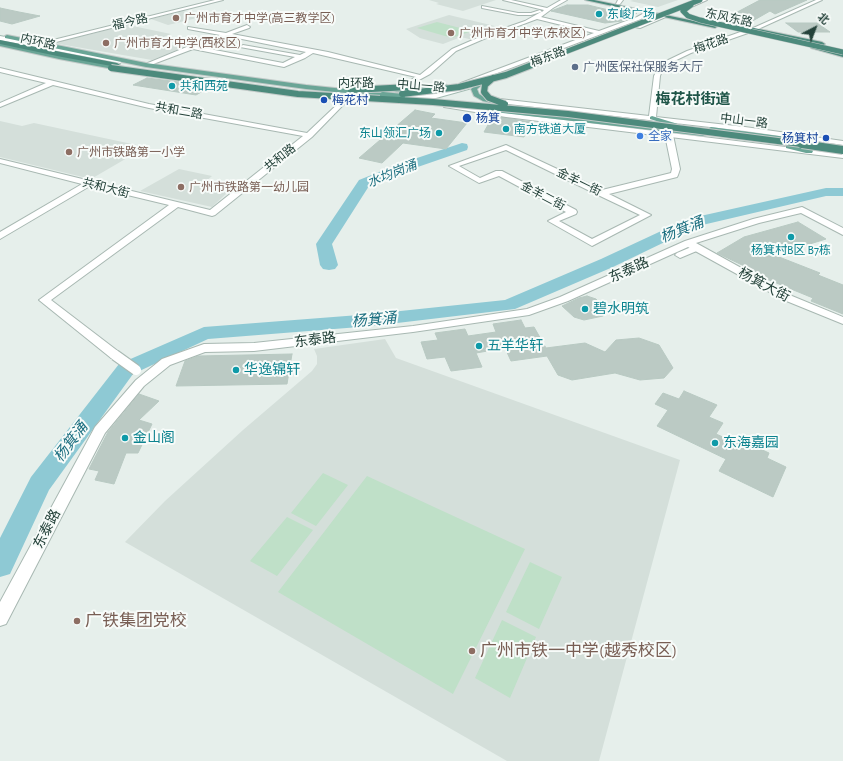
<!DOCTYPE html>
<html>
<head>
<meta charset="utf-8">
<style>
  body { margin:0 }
  #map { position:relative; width:843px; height:761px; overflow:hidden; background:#e6efeb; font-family:"Alegreya Sans","Noto Sans SC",sans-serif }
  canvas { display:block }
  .north { position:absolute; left:795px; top:8px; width:40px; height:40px; -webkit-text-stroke:3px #f7fbf9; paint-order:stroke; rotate:42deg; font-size:11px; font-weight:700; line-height:16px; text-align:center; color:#24423a }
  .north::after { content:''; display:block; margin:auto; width:14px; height:18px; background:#24423a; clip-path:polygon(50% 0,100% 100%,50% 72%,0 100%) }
</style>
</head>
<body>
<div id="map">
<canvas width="843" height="761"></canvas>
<div class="north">北</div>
</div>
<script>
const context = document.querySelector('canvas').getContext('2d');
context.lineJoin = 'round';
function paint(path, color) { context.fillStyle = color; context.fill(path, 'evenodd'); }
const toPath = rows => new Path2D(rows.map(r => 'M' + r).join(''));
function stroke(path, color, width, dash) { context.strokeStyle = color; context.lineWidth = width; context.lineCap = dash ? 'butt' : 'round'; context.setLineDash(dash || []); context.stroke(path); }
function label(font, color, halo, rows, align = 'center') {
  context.font = font + ' "Alegreya Sans","Noto Sans SC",sans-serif'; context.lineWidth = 4; context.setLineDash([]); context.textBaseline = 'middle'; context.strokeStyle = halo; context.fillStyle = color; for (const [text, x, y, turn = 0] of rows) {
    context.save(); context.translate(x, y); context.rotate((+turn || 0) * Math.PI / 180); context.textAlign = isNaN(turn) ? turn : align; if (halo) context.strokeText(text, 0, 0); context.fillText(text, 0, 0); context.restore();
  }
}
paint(toPath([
  [429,0,496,0,463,11,436,4,439,3],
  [633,0,678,0,658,7,630,1],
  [183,11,201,17,168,25,151,19],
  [449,15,503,28,473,40,461,37,443,44,420,38,406,29],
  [128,25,171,34,151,42,184,47,152,60,53,43],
  [0,121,22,126,34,123,146,147,91,179,0,157],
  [179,169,212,176,203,184,229,191,212,207,140,191],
  [385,339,396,358,680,460,599,761,507,761,125,542,165,501,243,430,312,371,317,364,317,356,314,349]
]), '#d4dfda');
paint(toPath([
  [437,22,472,31,452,38,417,28],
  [323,473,348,485,316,526,291,513],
  [367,476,525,549,453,694,278,592],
  [287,517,313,530,277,576,250,561],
  [530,562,562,577,539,629,506,612],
  [502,620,536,637,510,698,475,678]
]), '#bfe0c8');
paint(toPath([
  [462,143,467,144,468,147,467,150,409,170,369,186,332,244,338,265,335,269,329,270,323,269,320,265,316,244,359,180,399,164,462,143],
  [826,188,843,188,843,196,826,196,698,226,613,267,515,309,372,326,208,339,133,374,49,490,10,574,0,577,0,538,31,477,119,364,204,327,372,314,505,300,601,259,687,219,826,188]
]), '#8ec9d4');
const building = toPath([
  [760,0,807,0,775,14,770,11,749,23,726,18,760,0],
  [567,5,588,5,617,12,637,13,622,21,605,23,551,11,567,5],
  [0,8,19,12,40,16,12,24,0,21,0,8],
  [786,23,817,23,830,32,798,32,786,23],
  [147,78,187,83,210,87,196,95,133,85,147,78],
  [415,110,435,114,431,118,467,123,446,149,403,143,382,163,359,158,415,110],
  [493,116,506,118,531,122,524,137,484,132,493,116],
  [798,222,826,239,774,255,820,273,818,275,843,285,843,314,811,301,813,298,762,277,763,275,717,253,744,237,798,222],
  [587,296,596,299,608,312,603,316,584,320,574,317,562,306,579,298,587,296],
  [521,320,525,328,534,327,546,348,585,343,605,352,616,340,639,338,659,345,673,368,664,378,640,380,615,373,572,380,558,375,547,356,511,361,505,348,476,353,482,367,451,371,445,357,427,359,421,342,438,340,435,333,465,329,468,336,496,332,493,324,521,320],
  [292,354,287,384,176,386,185,361,198,356,292,354],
  [684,391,717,405,709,417,723,423,716,434,741,445,743,441,769,453,767,458,786,467,773,497,719,471,726,459,657,426,668,410,655,404,663,393,679,399,684,391],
  [139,394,159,401,139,420,152,424,138,453,126,453,114,484,95,480,99,471,89,469,108,432,139,394]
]);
paint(building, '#bbcac4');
stroke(building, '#b8c9c2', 1);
const minor = toPath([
  [215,0,223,0,40,46,37,44,215,0],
  [503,0,511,0,547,8,561,0,567,0,553,8,541,17,599,31,637,17,648,11,652,12,641,19,463,86,460,84,461,83,594,33,537,19,486,38,456,51,430,74,397,92,395,91,395,89,416,77,313,53,305,58,284,67,193,49,148,66,143,65,189,46,220,35,188,29,188,27,226,33,247,25,250,27,249,28,232,34,328,52,420,75,452,49,482,36,525,21,541,12,531,15,518,15,482,8,482,6,518,13,531,13,540,10,542,12,544,10,503,0],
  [227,36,306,52,300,55,243,45,240,47,295,57,283,63,199,47,227,36],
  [618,0,623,0,620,4,616,4,618,0],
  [701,0,707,0,689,8,685,7,701,0],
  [664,15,668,16,640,28,635,27,664,15],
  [0,68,149,104,307,133,344,98,349,99,312,137,215,215,212,216,178,207,51,300,119,352,121,355,119,358,115,359,111,358,39,300,169,205,90,186,0,239,0,232,82,184,0,163,0,159,210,210,303,136,149,108,53,85,0,107,0,103,46,83,0,72,0,68],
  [666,133,672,133,673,135,680,169,678,175,677,177,609,194,651,215,592,246,548,221,566,212,499,176,479,183,449,166,506,145,602,190,671,173,672,169,665,135,666,133],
  [506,150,598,195,640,215,592,239,559,221,576,214,577,212,576,210,502,171,496,171,480,178,459,166,506,150],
  [696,245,701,248,699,250,680,258,675,255,677,253,696,245]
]);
const tertiary = toPath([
  [816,0,822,0,756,30,751,29,816,0],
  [746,30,749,32,748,33,691,53,664,66,660,76,656,117,745,127,843,141,843,145,745,131,491,102,488,100,491,98,649,116,654,76,660,64,687,51,746,30],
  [446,104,506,113,843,154,843,158,506,117,444,107,444,105,446,104],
  [802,207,843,228,843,235,801,213,759,223,696,243,792,296,843,317,843,324,784,300,688,247,568,301,529,315,413,332,254,351,205,352,170,365,144,386,105,433,6,624,0,626,0,602,95,427,136,380,162,359,204,344,254,343,413,326,527,309,560,297,685,241,753,219,802,207]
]);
const secondary = toPath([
  [0,36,120,59,123,61,120,63,0,40,0,36],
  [470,85,473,87,472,88,436,98,394,98,391,96,394,94,436,94,470,85]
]);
const primary = toPath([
  [7,35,146,63,306,85,383,93,386,95,383,97,306,89,146,67,5,38,5,36,7,35],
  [0,42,124,67,127,69,124,71,59,59,0,46,0,42],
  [480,82,483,84,477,89,479,94,487,99,505,104,505,106,483,101,474,96,471,89,480,82],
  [445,84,448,86,447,87,396,92,393,90,396,88,445,84],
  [496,109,703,132,707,134,703,136,494,112,493,111,496,109],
  [652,116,681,125,683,126,679,128,650,119,650,117,652,116],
  [711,127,816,141,820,143,816,145,709,130,709,128,711,127],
  [786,144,812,149,813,151,812,153,806,153,786,148,786,144]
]);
const trunk = toPath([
  [585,0,594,0,718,26,715,28,585,0],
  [725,22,822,42,825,44,822,46,723,25,723,23,725,22],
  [0,40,117,63,120,65,117,67,62,57,0,44,0,40],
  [813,45,843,53,843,57,811,48,811,46,813,45]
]);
stroke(minor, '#a8b8b2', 2);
stroke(tertiary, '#a8b8b2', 2);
stroke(secondary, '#a4bbb3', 2);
stroke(primary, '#c2cac8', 2);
stroke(trunk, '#c2cac8', 2);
paint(minor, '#fff');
paint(tertiary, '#fff');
paint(secondary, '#fff');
paint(primary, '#6aa596');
paint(trunk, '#4c8a7c');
const minorBridge = toPath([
  [115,355,136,370]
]);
const primaryBridge = toPath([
  [383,95,402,97]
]);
const trunkBridgeFar2 = toPath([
  [691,5,683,11,688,16,700,20,843,52],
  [534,64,700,0]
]);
const trunkBridgeFar1 = toPath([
  [111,68,226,84],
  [493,78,485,85,484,92,489,98,505,104],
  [219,83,298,94,433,102,568,114,809,145],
  [351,90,410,87],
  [402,94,459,87,506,75,537,63]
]);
const trunkBridge = toPath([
  [802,144,843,150]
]);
stroke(minorBridge, '#a8b8b2', 12, []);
stroke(primaryBridge, '#c2cac8', 8, []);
stroke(trunkBridgeFar2, '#c2cac8', 6, []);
stroke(trunkBridgeFar1, '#c2cac8', 8, []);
stroke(trunkBridge, '#c2cac8', 10, []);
stroke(minorBridge, '#fff', 10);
stroke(primaryBridge, '#6aa596', 6);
stroke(trunkBridgeFar2, '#4c8a7c', 5);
stroke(trunkBridgeFar1, '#4c8a7c', 6);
stroke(trunkBridge, '#4c8a7c', 8);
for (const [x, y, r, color] of [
  [599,14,4,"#0f9aa8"],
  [176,18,4,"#8d6e63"],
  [451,33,4,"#8d6e63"],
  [106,43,4,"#8d6e63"],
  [575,67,4,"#5c6f8a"],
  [172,86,4,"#0f9aa8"],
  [324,100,4,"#1a4fb4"],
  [467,118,5,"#1a4fb4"],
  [506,129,4,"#0f9aa8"],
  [439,133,4,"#0f9aa8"],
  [640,136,4,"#3f7fe0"],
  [826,138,4,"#1a4fb4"],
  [69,152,4,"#8d6e63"],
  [181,187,4,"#8d6e63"],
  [791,237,4,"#0f9aa8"],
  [585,309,4,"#0f9aa8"],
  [479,346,4,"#0f9aa8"],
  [236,370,4,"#0f9aa8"],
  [125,438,4,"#0f9aa8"],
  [715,443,4,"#0f9aa8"],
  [77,621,4,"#8d6e63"],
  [472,651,4,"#8d6e63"]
]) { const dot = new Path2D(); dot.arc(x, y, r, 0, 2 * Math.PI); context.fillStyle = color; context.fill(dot); stroke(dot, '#f7fbf9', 1.5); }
label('12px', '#0d838f', '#f7fbf9', [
  ["东峻广场",607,14],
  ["共和西苑",180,86],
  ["南方铁道大厦",514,129],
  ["东山领汇广场",431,133,"right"],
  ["杨箕村B区 B7栋",791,250,"center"]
], 'left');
label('12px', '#785e54', '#f7fbf9', [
  ["广州市育才中学(高三教学区)",184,18],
  ["广州市育才中学(东校区)",459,33],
  ["广州市育才中学(西校区)",114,43],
  ["广州市铁路第一小学",77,152],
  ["广州市铁路第一幼儿园",189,187]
], 'left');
label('12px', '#24423a', '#f7fbf9', [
  ["东风东路",729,18,12],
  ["福今路",130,22,-13],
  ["内环路",38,42,13],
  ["梅花路",711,44,-19],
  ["梅东路",548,57,-21],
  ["内环路",356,83],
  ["中山一路",421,86,5],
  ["共和二路",179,111,10],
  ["中山一路",744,121,7],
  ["共和路",280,158,-39],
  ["金羊一街",579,182,26],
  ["共和大街",106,188,14],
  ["金羊二街",543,196,28]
]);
label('12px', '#4e5e75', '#f7fbf9', [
  ["广州医保社保服务大厅",583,67]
], 'left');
label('12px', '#164399', '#f7fbf9', [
  ["梅花村",332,100],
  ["杨箕",476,118],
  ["杨箕村",818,138,"right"]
], 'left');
label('12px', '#366cbe', '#f7fbf9', [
  ["全家",648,136]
], 'left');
label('italic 13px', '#1c6f80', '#f7fbf9', [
  ["水均岗涌",392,174,-22]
]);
label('14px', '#24423a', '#f7fbf9', [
  ["东泰路",629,270,-24],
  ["杨箕大街",764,285,28],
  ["东泰路",315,340,-7],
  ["东泰路",47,529,-63]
]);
label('14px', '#0d838f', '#f7fbf9', [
  ["碧水明筑",593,309],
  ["五羊华轩",487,346],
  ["华逸锦轩",244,370],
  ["金山阁",133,438],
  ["东海嘉园",723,443]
], 'left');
label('bold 15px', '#1f5548', '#f7fbf9', [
  ["梅花村街道",693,99]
]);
label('italic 15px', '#1c6f80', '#f7fbf9', [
  ["杨箕涌",682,230,-22],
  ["杨箕涌",374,320,-5],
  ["杨箕涌",71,442,-53]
]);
label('17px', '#785e54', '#f7fbf9', [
  ["广铁集团党校",85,621],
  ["广州市铁一中学(越秀校区)",480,651]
], 'left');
</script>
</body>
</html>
